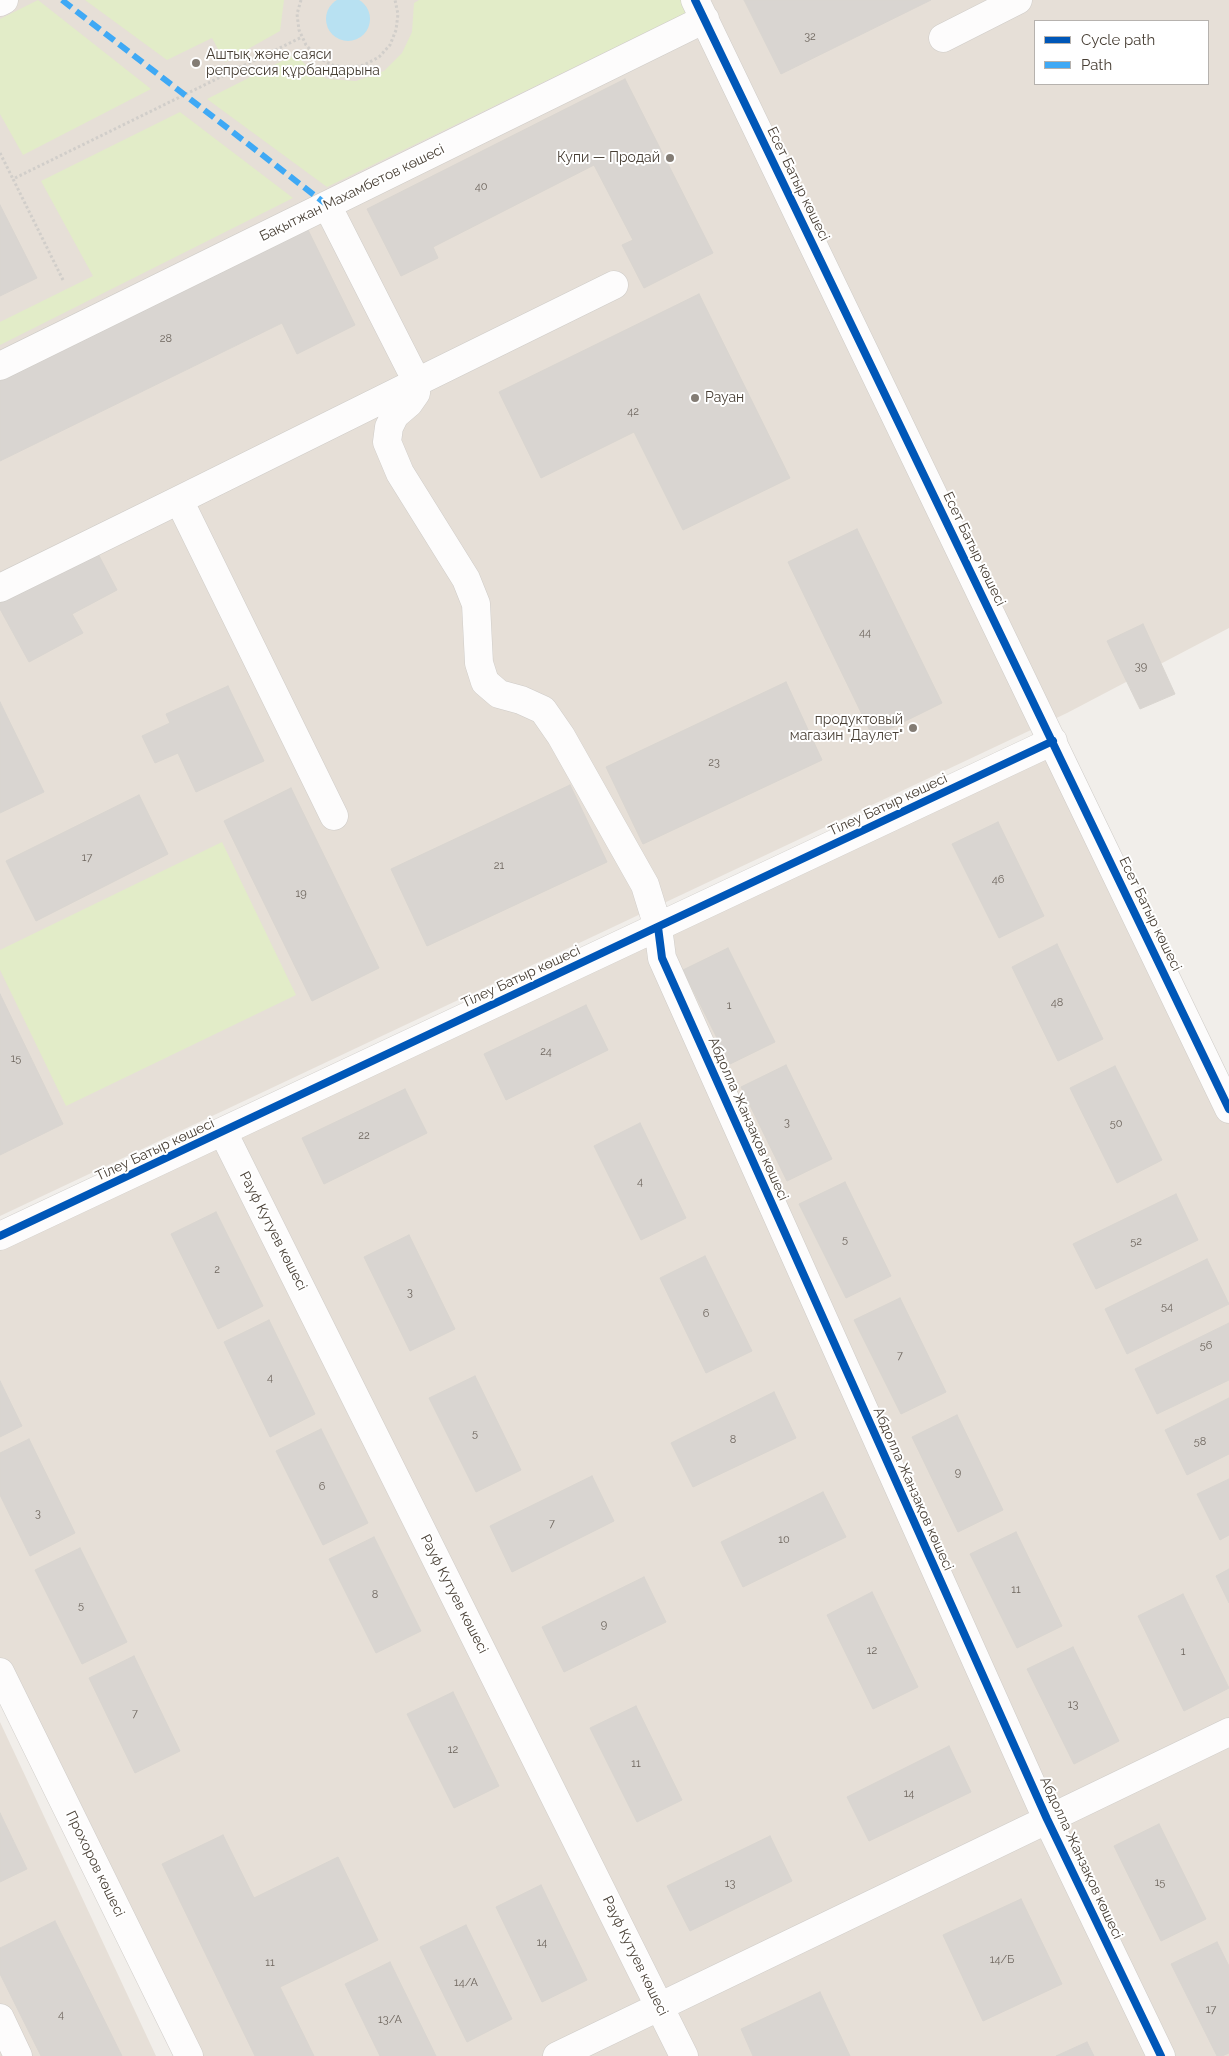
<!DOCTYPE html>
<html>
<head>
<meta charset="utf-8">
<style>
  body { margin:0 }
  #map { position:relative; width:1229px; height:2056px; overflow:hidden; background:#f1eeea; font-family:Raleway,sans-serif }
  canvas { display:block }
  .legend { position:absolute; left:1034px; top:20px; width:175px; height:65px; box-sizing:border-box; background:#fff; border:1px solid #b6b2ae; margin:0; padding:6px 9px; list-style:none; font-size:15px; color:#483f35 }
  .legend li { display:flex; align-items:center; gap:10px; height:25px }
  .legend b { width:25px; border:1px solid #b6b2ae }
</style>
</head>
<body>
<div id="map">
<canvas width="1229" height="2056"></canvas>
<ul class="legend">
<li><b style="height:6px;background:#0057b8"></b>Cycle path</li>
<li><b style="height:6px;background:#3fa9f5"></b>Path</li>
</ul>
</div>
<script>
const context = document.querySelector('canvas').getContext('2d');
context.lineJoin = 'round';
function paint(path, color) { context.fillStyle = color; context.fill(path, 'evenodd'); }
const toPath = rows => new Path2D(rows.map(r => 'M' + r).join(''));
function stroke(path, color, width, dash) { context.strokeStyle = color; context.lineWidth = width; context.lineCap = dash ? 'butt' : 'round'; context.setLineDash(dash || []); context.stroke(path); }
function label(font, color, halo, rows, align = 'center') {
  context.font = font + ' Raleway,sans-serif'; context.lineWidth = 4; context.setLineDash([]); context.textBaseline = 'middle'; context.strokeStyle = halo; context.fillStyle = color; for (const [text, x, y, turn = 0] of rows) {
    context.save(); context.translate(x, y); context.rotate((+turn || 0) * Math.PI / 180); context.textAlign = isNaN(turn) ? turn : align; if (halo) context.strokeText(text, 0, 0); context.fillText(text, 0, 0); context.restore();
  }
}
paint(toPath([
  [0,0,1229,0,1229,628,1067,713,0,1216],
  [1035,21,1208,21,1208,84,1035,84],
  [1053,741,1229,1109,1229,1732,557,2056,189,2056,0,1672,0,1237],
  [0,1722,156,2056,0,2056],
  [1229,1737,1229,2056,1167,2056,1054,1821],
  [1045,1826,1156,2056,688,2056,664,2007],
  [658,2010,680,2056,566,2056]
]), '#e6dfd7');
paint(toPath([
  [38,0,151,89,23,155,0,114,0,19],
  [85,0,284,0,280,31,225,62,212,38,167,60],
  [419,0,682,0,688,12,327,187,207,99,296,54,310,70,327,79,356,81,384,71,402,53,412,32,414,3],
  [180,112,293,198,0,345,0,322,93,276,41,181],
  [222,842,296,995,66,1106,0,970,0,950]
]), '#e2ecc8');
paint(toPath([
  '326 19a22 22 0 1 1 44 0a22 22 0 1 1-44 0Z'
]), '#b8e1f2');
const building = toPath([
  [744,0,931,0,781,74,744,0],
  [625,79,713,253,644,288,622,245,633,240,594,165,433,247,438,258,401,276,367,209,625,79],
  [0,205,37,278,0,296,0,205],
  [308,230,355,325,297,354,282,323,0,461,0,381,308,230],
  [699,294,790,478,683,530,634,432,541,478,499,392,699,294],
  [857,529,942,703,873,737,788,562,857,529],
  [96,550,117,590,72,614,83,633,29,662,0,609,0,602,96,550],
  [1143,624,1175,694,1140,709,1107,641,1143,624],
  [786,682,822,760,643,844,606,767,786,682],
  [228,686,264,761,196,792,178,753,155,763,142,736,170,723,166,714,228,686],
  [0,702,44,792,0,813,0,702],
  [570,785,607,862,427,946,391,869,570,785],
  [291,788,379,968,312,1001,224,821,291,788],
  [139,795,168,854,36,921,6,861,139,795],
  [998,822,1044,916,999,938,952,844,998,822],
  [1057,944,1103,1039,1058,1061,1012,967,1057,944],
  [728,948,775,1042,730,1064,683,970,728,948],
  [0,994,63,1124,0,1155,0,994],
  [586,1005,608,1050,506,1100,484,1054,586,1005],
  [786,1065,832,1159,787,1181,741,1087,786,1065],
  [1115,1066,1162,1160,1117,1183,1070,1088,1115,1066],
  [405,1089,427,1133,324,1184,302,1138,405,1089],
  [640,1123,686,1218,641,1240,594,1146,640,1123],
  [845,1182,891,1276,846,1298,799,1204,845,1182],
  [1176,1194,1198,1240,1096,1289,1073,1244,1176,1194],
  [216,1212,263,1306,218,1329,171,1234,216,1212],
  [409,1235,455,1329,410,1351,364,1257,409,1235],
  [705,1256,752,1351,706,1373,660,1278,705,1256],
  [1207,1259,1229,1304,1127,1354,1105,1309,1207,1259],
  [900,1298,946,1392,901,1414,854,1320,900,1298],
  [269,1320,315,1414,270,1437,224,1342,269,1320],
  [1229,1323,1229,1380,1157,1414,1135,1369,1229,1323],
  [475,1376,521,1470,476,1492,429,1398,475,1376],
  [0,1381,22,1426,0,1437,0,1381],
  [774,1392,796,1438,693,1487,671,1443,774,1392],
  [1229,1398,1229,1454,1187,1475,1165,1430,1229,1398],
  [957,1415,1003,1510,958,1532,912,1437,957,1415],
  [321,1429,368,1523,323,1545,276,1451,321,1429],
  [29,1439,75,1533,30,1556,0,1495,0,1453,29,1439],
  [592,1476,614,1521,512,1572,490,1526,592,1476],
  [1229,1479,1229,1535,1220,1540,1197,1494,1229,1479],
  [823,1492,846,1537,743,1587,721,1542,823,1492],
  [1016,1532,1062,1626,1017,1648,970,1554,1016,1532],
  [374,1537,421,1631,376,1653,329,1559,374,1537],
  [80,1548,127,1642,82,1664,35,1570,80,1548],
  [1229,1569,1229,1603,1216,1576,1229,1569],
  [644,1577,666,1622,564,1672,542,1627,644,1577],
  [872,1592,918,1687,873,1709,827,1615,872,1592],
  [1183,1594,1229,1688,1184,1711,1138,1616,1183,1594],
  [1073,1647,1119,1741,1074,1764,1027,1669,1073,1647],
  [134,1656,180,1751,135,1773,89,1678,134,1656],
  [453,1692,499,1786,454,1808,407,1714,453,1692],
  [636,1706,682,1800,637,1822,590,1728,636,1706],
  [949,1746,971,1792,869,1841,847,1797,949,1746],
  [0,1813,27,1869,0,1882,0,1813],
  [1159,1824,1206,1919,1161,1941,1114,1846,1159,1824],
  [223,1835,254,1898,338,1857,378,1940,280,1987,314,2056,255,2056,162,1864,223,1835],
  [770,1836,792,1881,690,1931,667,1886,770,1836],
  [541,1885,587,1980,542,2002,496,1907,541,1885],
  [1021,1899,1062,1984,983,2021,943,1935,1021,1899],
  [55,1921,122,2056,41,2056,0,1974,0,1948,55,1921],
  [466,1925,512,2019,467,2042,420,1947,466,1925],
  [1217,1942,1229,1966,1229,2053,1222,2056,1217,2056,1171,1964,1217,1942],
  [390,1962,436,2056,380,2056,345,1984,390,1962],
  [820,1992,850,2056,753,2056,741,2029,820,1992],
  [1087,2042,1094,2056,1056,2056,1087,2042]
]);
paint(building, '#d9d5d1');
stroke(building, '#d9d5d0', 1);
const minor = toPath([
  [695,0,1229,1109],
  [0,2,4,0],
  [943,38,1018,0],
  [327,205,417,382,614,285],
  [0,366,705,19],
  [417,382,416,393,409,403,395,415,389,427,387,442,400,473,466,579,476,604,479,663,485,682,499,694,521,700,543,710,561,736,645,885,658,927,662,958,1047,1819,1161,2056],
  [0,588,179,500],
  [334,816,179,500,417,382],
  [223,1132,684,2056],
  [0,1236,1053,741],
  [0,1672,189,2056],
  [0,2018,18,2056],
  [557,2056,1229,1732]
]);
stroke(minor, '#cfccc8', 29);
stroke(toPath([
  [301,0,297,14,299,30,306,45,317,57,332,65,348,68,364,65,379,57,390,45,396,30,398,14,395,0],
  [0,153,13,179],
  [63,280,13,179,302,37]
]), '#d1ceca', 3, [2.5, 2.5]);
stroke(minor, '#fdfcfc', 28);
stroke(toPath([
  [62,0,327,205]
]), '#3fa9f5', 6, [12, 6]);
stroke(toPath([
  [695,0,1229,1109],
  [658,927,662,958,1047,1819,1161,2056],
  [0,1236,1053,741]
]), '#0057b8', 8);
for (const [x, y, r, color] of [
  [196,63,5,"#837c74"],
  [670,158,5,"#837c74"],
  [695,398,5,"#837c74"],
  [913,728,5,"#837c74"]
]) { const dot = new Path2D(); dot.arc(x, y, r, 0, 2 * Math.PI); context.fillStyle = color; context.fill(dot); stroke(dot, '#fff', 2); }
label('11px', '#6e665e', null, [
  ["32",810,37],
  ["40",481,187],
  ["28",166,339],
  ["42",633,412],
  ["44",865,633],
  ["39",1141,667],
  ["23",714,763],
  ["17",87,858],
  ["21",499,866],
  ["46",998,880],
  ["19",301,894],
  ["48",1057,1003],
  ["1",729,1006],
  ["24",546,1052],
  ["15",16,1059],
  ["3",787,1123],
  ["50",1116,1124],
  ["22",364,1136],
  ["4",640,1182],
  ["5",845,1240],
  ["52",1136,1242],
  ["2",217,1270],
  ["3",410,1293],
  ["54",1167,1307],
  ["6",706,1314],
  ["56",1206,1346],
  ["7",900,1356],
  ["4",270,1378],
  ["5",475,1434],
  ["8",733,1440],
  ["58",1200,1442],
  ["9",958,1473],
  ["6",322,1487],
  ["3",38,1514],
  ["7",552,1524],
  ["10",784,1540],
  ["11",1016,1590],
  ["8",375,1595],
  ["5",81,1606],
  ["9",604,1625],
  ["12",872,1651],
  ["1",1183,1652],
  ["13",1073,1705],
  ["7",135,1714],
  ["12",453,1750],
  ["11",636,1764],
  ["14",909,1794],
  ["15",1160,1883],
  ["13",730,1884],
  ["14",542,1943],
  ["14/Б",1002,1960],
  ["11",270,1963],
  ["14/А",466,1983],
  ["17",1211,2010],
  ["4",61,2015],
  ["13/А",390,2020]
]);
label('14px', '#483f35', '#fff', [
  ["Аштық және саяси",206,55],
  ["репрессия құрбандарына",206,71],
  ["Купи — Продай",660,158,"right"],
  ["Рауан",705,398],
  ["продуктовый",903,720,"right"],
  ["магазин \"Даулет\"",903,736,"right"]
], 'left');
label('14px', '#483f35', '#fff', [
  ["Есет Батыр көшесі",798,184,64],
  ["Бақытжан Махамбетов көшесі",352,193,-26],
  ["Есет Батыр көшесі",974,549,64],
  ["Тілеу Батыр көшесі",888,805,-25],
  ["Есет Батыр көшесі",1150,914,64],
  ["Тілеу Батыр көшесі",521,977,-25],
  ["Абдолла Жанзақов көшесі",748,1119,66],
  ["Тілеу Батыр көшесі",155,1150,-25],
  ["Рауф Кутуев көшесі",273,1231,63],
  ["Абдолла Жанзақов көшесі",913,1489,66],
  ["Рауф Кутуев көшесі",454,1594,63],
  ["Абдолла Жанзақов көшесі",1081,1858,65],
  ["Прохоров көшесі",95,1864,64],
  ["Рауф Кутуев көшесі",635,1956,64]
]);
</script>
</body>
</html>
